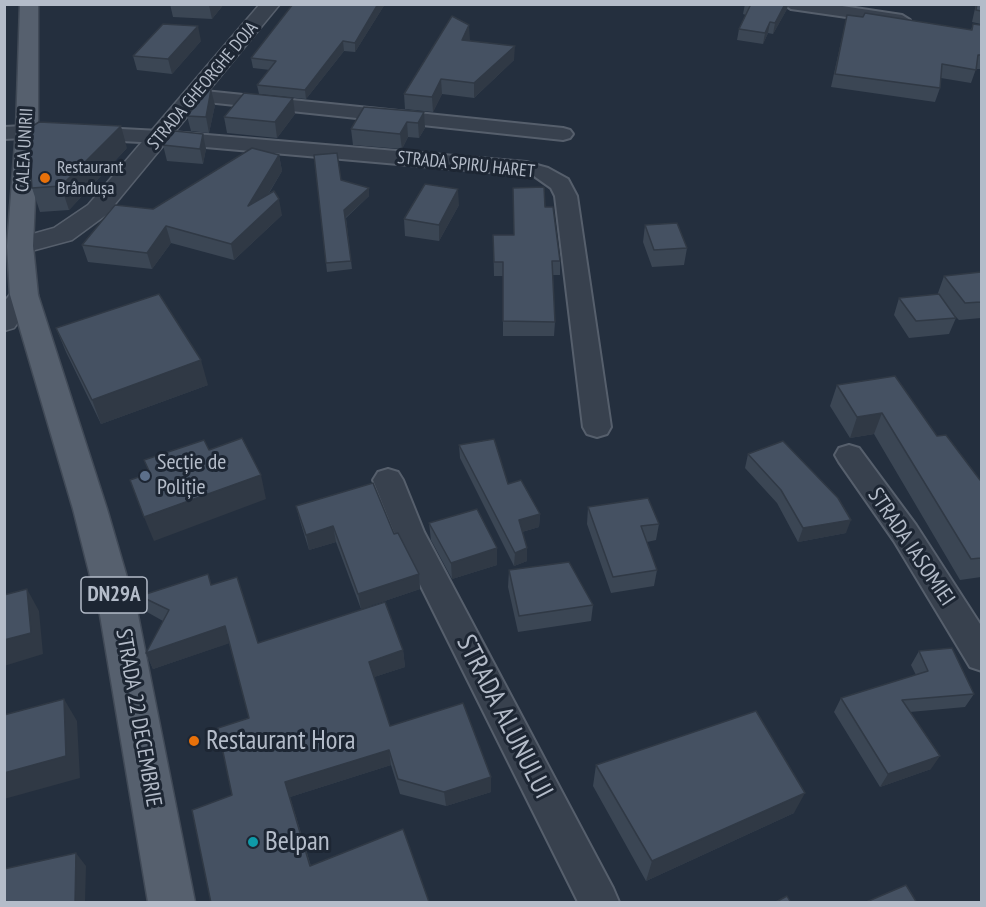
<!DOCTYPE html>
<html>
<head>
<meta charset="utf-8">
<style>
  body { margin:0 }
  #map { position:relative; width:986px; height:907px; overflow:hidden; background:#242f3e; font-family:"PT Sans Narrow",sans-serif }
  canvas { display:block }
  .frame { position:absolute; inset:0; border:6px solid #b4bcc9; pointer-events:none }
</style>
</head>
<body>
<div id="map">
<canvas width="986" height="907"></canvas>
<div class="frame"></div>
</div>
<script>
const context = document.querySelector('canvas').getContext('2d');
context.lineJoin = 'round';
const toPath = rows => new Path2D(rows.map(r => 'M' + r).join(''));
function stroke(path, color, width, dash) { context.strokeStyle = color; context.lineWidth = width; context.lineCap = dash ? 'butt' : 'round'; context.setLineDash(dash || []); context.stroke(path); }
function paint(path, color) { context.fillStyle = color; context.fill(path, 'evenodd'); }
function label(font, color, halo, rows, align = 'center') {
  context.font = font + ' "PT Sans Narrow",sans-serif'; context.lineWidth = 6; context.setLineDash([]); context.textBaseline = 'middle'; context.strokeStyle = halo; context.fillStyle = color; for (const [text, x, y, turn = 0] of rows) {
    context.save(); context.translate(x, y); context.rotate((+turn || 0) * Math.PI / 180); context.textAlign = isNaN(turn) ? turn : align; if (halo) context.strokeText(text, 0, 0); context.fillText(text, 0, 0); context.restore();
  }
}
const minor = toPath([
  [783,4,829,4,902,15,910,20,902,25,791,9,783,4],
  [195,90,563,128,570,130,573,134,570,138,563,140,188,100,186,96,188,92,195,90],
  [44,125,160,131,526,162,548,168,568,179,577,196,611,427,607,434,597,437,587,434,583,427,555,196,551,188,534,176,160,143,44,137,4,139,4,127,44,125],
  [849,445,859,448,916,525,982,627,982,671,970,667,894,541,839,462,835,455,839,448,849,445],
  [388,469,398,472,403,480,424,532,613,888,619,902,578,902,394,532,373,480,378,472,388,469]
]);
const tertiary = toPath([
  [260,4,280,4,106,215,72,240,20,254,11,252,7,246,11,240,54,228,88,205,260,4],
  [24,286,34,289,38,295,14,328,4,331,4,302,14,289,24,286]
]);
const primary = toPath([
  [20,4,38,4,38,130,33,246,38,295,107,509,138,615,195,902,148,902,100,615,73,509,10,295,7,246,16,130,20,4]
]);
stroke(minor, '#565f6c', 4);
stroke(tertiary, '#565f6c', 3);
stroke(primary, '#414a57', 3);
paint(minor, '#38414e');
paint(tertiary, '#38414e');
paint(primary, '#56606e');
paint(toPath([
  [170,4,224,4,212,19,173,17],
  [385,4,355,52,344,51,306,99,259,94,257,85,270,70,253,68,251,58],
  [745,4,788,4,787,9,773,34,768,33,763,44,737,40,739,29,746,15,743,14],
  [976,4,981,4,981,24,972,22],
  [847,15,971,30,973,24,981,25,981,69,976,69,971,83,941,78,940,88,935,102,831,87],
  [469,40,514,60,474,98,442,94,433,112,405,109,404,94,470,40],
  [201,41,172,74,137,70,133,56],
  [215,105,209,133,191,131,187,116],
  [424,112,425,128,419,138,408,137,402,149,353,145,351,129],
  [295,114,277,138,227,133,224,117],
  [203,134,206,149,203,164,167,161,163,145],
  [127,148,69,210,40,212,32,188],
  [279,155,282,171,268,195,282,215,234,260,171,243,152,269,88,262,82,245,153,209],
  [314,155,341,180,369,188,369,196,346,218,352,269,327,272],
  [513,188,545,207,560,261,560,275,553,275,555,322,554,336,503,336,503,276,494,276,493,235,514,235],
  [459,205,439,241,405,236,404,219],
  [645,225,687,248,684,265,652,267,643,242],
  [981,272,981,318,959,320,954,315,956,318,949,334,909,338,894,315,899,298,938,294,938,293,944,276],
  [56,328,208,385,101,424,66,352],
  [837,385,937,436,980,480,981,479,981,577,960,580,874,434,850,438,830,406],
  [459,445,508,484,540,514,539,527,522,532,527,548,527,561,514,566,460,458],
  [748,454,846,533,798,542,777,503,745,468],
  [296,506,394,534,419,574,420,589,361,609,336,542,309,550,300,521],
  [588,507,659,524,656,540,647,542,657,570,654,586,611,593,587,524],
  [429,523,497,548,497,565,452,579,431,540],
  [509,570,593,605,591,621,518,632,508,587],
  [211,585,258,643,403,650,405,667,374,677,390,726,491,777,491,792,446,806,400,794,391,765,290,797,311,866,429,903,211,903,232,795,249,718,229,643,153,669,146,653,163,621,147,612,140,596],
  [919,651,974,694,965,707,910,712,931,769,880,787,834,712,841,698,916,675,911,665],
  [596,765,794,813,646,881,593,786]
]), '#3b4654');
paint(toPath([
  [210,4,224,4,212,19,209,5],
  [378,4,385,4,355,52,355,43],
  [785,4,788,4,787,9,773,34,775,23],
  [770,22,768,33,763,44,765,33],
  [469,25,470,40,462,54,462,40],
  [198,26,201,41,172,74,168,59],
  [343,41,344,51,306,99,305,90],
  [515,46,514,60,474,98,474,83],
  [441,79,442,94,433,112,432,97],
  [211,90,215,105,209,133,206,117],
  [293,98,295,114,277,138,275,122],
  [424,112,425,128,419,138,418,123],
  [407,122,408,137,402,149,400,134],
  [121,126,127,148,69,210,61,186],
  [203,134,206,149,203,164,200,149],
  [279,155,282,171,251,222,248,206],
  [369,188,369,196,345,218,344,210],
  [458,189,459,205,439,241,439,225],
  [279,199,282,215,234,260,231,244],
  [166,226,171,243,152,269,147,253],
  [201,360,208,385,101,424,92,400],
  [882,413,874,434,850,438,857,417],
  [261,475,266,499,154,541,144,517],
  [540,514,539,527,518,533,519,520],
  [851,520,846,533,798,542,803,528],
  [333,526,336,542,309,550,306,535],
  [497,548,497,565,452,579,451,563],
  [527,548,527,561,514,566,515,553],
  [419,574,420,589,361,609,358,594],
  [27,589,39,611,43,654,4,666,4,640],
  [225,626,230,643,153,669,146,653],
  [403,650,405,667,371,678,369,662],
  [64,699,77,721,80,778,4,799,4,773],
  [389,750,391,765,290,797,285,782],
  [940,756,931,769,880,787,888,774],
  [491,777,491,792,446,806,444,792],
  [805,793,794,813,646,881,652,861],
  [76,853,86,866,85,903,75,903]
]), '#303945');
const building = toPath([
  [293,4,378,4,355,43,343,41,305,90,257,85,276,61,251,58,293,4],
  [751,4,785,4,775,23,770,22,765,33,739,29,751,4],
  [977,4,981,4,981,11,976,10,977,4],
  [865,13,972,30,973,24,981,25,981,55,978,55,976,70,942,64,940,88,835,74,847,15,863,17,865,13],
  [452,16,469,25,462,40,515,46,474,83,441,79,432,97,404,94,452,16],
  [163,24,198,26,168,59,133,56,163,24],
  [208,90,211,90,206,117,187,116,208,90],
  [244,93,293,98,275,122,224,117,244,93],
  [364,107,424,112,418,123,407,122,400,134,351,129,364,107],
  [39,122,121,126,61,186,32,188,30,158,31,127,39,122],
  [175,131,203,134,200,149,163,145,175,131],
  [252,148,279,155,248,206,274,191,279,199,231,244,166,226,147,253,82,245,115,205,153,209,252,148],
  [337,153,341,180,369,188,344,210,351,261,326,263,314,155,337,153],
  [425,184,458,189,439,225,404,219,425,184],
  [544,187,545,207,553,207,560,261,552,261,555,322,503,321,503,262,494,262,493,235,514,235,513,188,544,187],
  [677,223,687,248,654,250,645,225,677,223],
  [981,272,981,302,965,303,944,276,981,272],
  [159,294,201,360,92,400,56,328,159,294],
  [939,294,956,318,916,321,899,298,939,294],
  [895,376,937,436,946,435,980,480,981,479,981,558,971,559,882,413,857,417,837,385,895,376],
  [242,438,261,475,144,517,130,480,150,473,144,460,204,440,209,450,242,438],
  [494,439,508,484,521,480,540,514,519,520,527,548,515,553,459,445,494,439],
  [783,441,838,498,851,520,803,528,781,490,748,454,783,441],
  [373,483,394,534,398,533,419,574,358,594,333,526,306,535,296,506,373,483],
  [648,498,659,524,641,526,657,570,613,577,588,507,648,498],
  [477,509,497,548,451,563,429,523,477,509],
  [569,562,593,605,519,616,509,570,569,562],
  [208,574,211,585,237,577,258,643,385,602,403,650,369,662,390,726,463,703,491,777,444,792,398,779,389,750,285,782,310,866,403,829,429,902,211,903,192,810,232,795,218,728,249,718,225,626,146,653,169,610,140,596,208,574],
  [27,589,31,633,4,640,4,595,27,589],
  [952,648,974,694,902,700,940,756,888,774,841,698,928,671,919,651,952,648],
  [64,699,66,756,4,773,4,715,64,699],
  [756,711,805,793,652,861,596,765,756,711],
  [76,853,75,903,4,903,4,869,76,853],
  [906,885,917,903,864,903,906,885],
  [787,896,791,903,774,903,787,896]
]);
paint(building, '#455162');
stroke(building, '#303945', 1.5);
for (const [x, y, r, color] of [
  [45,178,6,"#e8710a"],
  [145,476,6,"#5c6f8a"],
  [194,741,6,"#e8710a"],
  [253,842,6,"#0f9aa8"]
]) { const dot = new Path2D(); dot.arc(x, y, r, 0, 2 * Math.PI); context.fillStyle = color; context.fill(dot); stroke(dot, '#1d2633', 2); }
label('18px', '#b4bcc9', '#1d2633', [
  ["STRADA GHEORGHE DOJA",203,86,-50],
  ["CALEA UNIRII",25,150,-87],
  ["STRADA SPIRU HARET",466,165,6]
]);
label('18px', '#b4bcc9', '#1d2633', [
  ["Restaurant",57,168],
  ["Brândușa",57,189]
], 'left');
for (const [x, y, w] of [
  [114,595,66]
]) { const box = new Path2D(); box.roundRect(x - w / 2, y - 18, w, 36, 4.5); context.fillStyle = '#1d2633'; context.fill(box); stroke(box, '#b4bcc9', 1.5); }
label('bold 21px', '#b4bcc9', null, [
  ["DN29A",114,595]
]);
label('22px', '#b4bcc9', '#1d2633', [
  ["Secție de",157,463],
  ["Poliție",157,488]
], 'left');
label('22px', '#b4bcc9', '#1d2633', [
  ["STRADA IASOMIEI",911,547,56],
  ["STRADA 22 DECEMBRIE",138,718,80]
]);
label('27px', '#b4bcc9', '#1d2633', [
  ["STRADA ALUNULUI",504,717,63]
]);
label('27px', '#b4bcc9', '#1d2633', [
  ["Restaurant Hora",206,741],
  ["Belpan",265,842]
], 'left');
</script>
</body>
</html>
